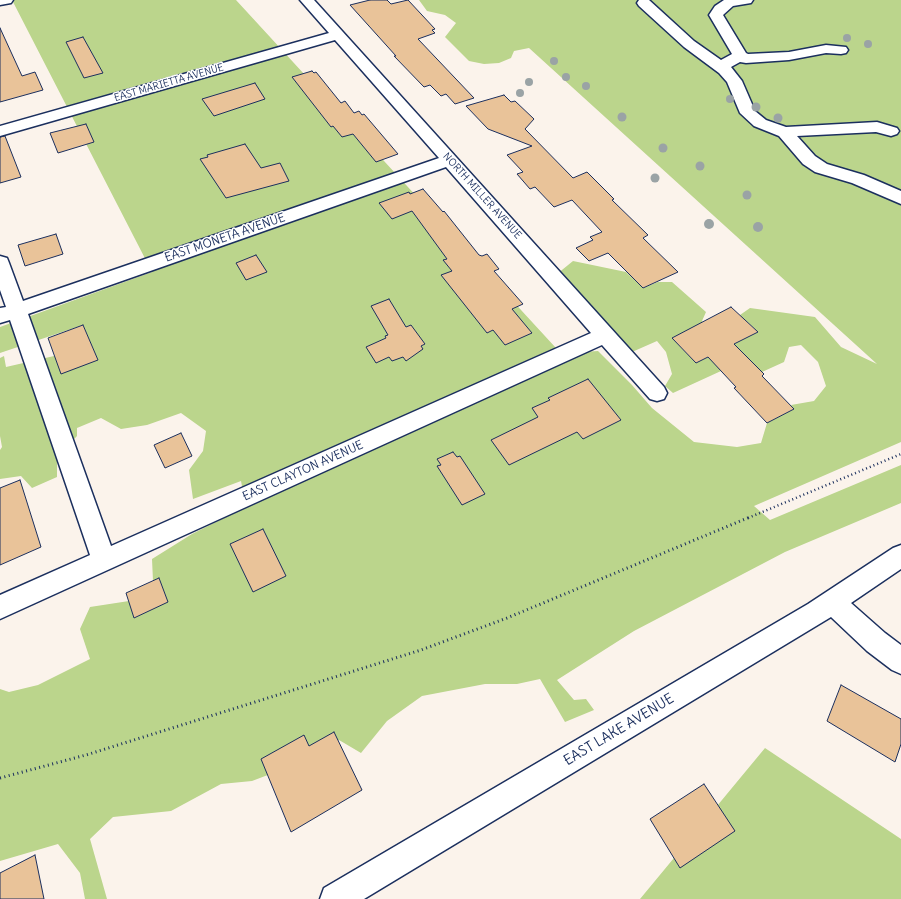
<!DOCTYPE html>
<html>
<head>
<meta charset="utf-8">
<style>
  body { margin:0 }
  canvas { display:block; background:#fbf3eb }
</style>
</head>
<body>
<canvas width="901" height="899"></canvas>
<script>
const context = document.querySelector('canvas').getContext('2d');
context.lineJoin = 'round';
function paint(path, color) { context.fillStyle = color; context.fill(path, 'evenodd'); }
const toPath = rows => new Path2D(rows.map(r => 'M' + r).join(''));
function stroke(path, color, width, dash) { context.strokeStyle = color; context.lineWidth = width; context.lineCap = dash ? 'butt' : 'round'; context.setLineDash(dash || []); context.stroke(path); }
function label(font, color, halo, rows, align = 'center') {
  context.font = font + ' Delius,sans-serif'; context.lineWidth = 3; context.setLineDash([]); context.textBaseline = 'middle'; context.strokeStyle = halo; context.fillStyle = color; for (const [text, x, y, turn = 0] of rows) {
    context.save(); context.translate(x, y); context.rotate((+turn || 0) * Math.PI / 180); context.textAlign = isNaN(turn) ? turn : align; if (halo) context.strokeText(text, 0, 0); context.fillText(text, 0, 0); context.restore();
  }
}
paint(toPath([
  [12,0,236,0,567,360,582,352,598,351,632,385,652,408,694,442,737,447,761,443,767,423,794,409,791,405,814,401,826,386,818,362,801,345,789,347,784,362,762,372,746,356,720,369,721,371,673,393,665,386,672,374,666,352,657,341,632,352,557,274,573,261,626,272,643,288,658,282,672,282,706,312,702,321,703,323,672,338,696,363,758,332,740,315,750,308,815,317,841,347,877,364,529,48,514,51,511,58,499,63,484,64,469,61,445,37,456,23,445,15,427,11,419,0,901,0,901,442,754,506,770,520,901,465,901,503,785,552,634,631,557,680,574,700,586,699,594,710,565,722,540,679,517,684,485,684,422,696,387,721,361,753,339,740,281,770,252,781,221,784,171,811,113,817,90,839,107,899,85,899,80,873,58,844,0,861,0,689,9,692,38,685,90,659,80,629,90,607,129,601,134,618,167,602,159,578,153,581,152,559,192,534,246,507,241,481,193,499,189,470,203,451,206,431,181,413,147,425,121,429,101,418,77,428,77,436,57,458,57,477,32,488,21,476,0,479,0,450,2,447,0,436,0,358,4,356,6,367,54,356,98,360,83,325,0,353,0,327,152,272],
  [765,748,901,839,901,899,640,899]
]), '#bbd58c');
const building = toPath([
  [370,0,387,0,391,4,408,0,435,29,432,30,435,33,418,39,474,98,455,104,446,94,441,96,430,85,424,87,394,56,396,56,350,5,370,0],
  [0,28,22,76,35,72,43,90,0,102,0,28],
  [83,37,103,73,84,78,66,42,83,37],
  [312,71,314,73,316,72,341,103,345,101,354,113,359,111,362,115,364,114,398,154,376,162,353,134,342,137,333,126,331,127,292,77,312,71],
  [255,83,265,99,214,116,202,99,255,83],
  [504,95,511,102,515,101,534,119,525,129,573,178,587,172,614,199,612,200,648,235,643,238,678,272,643,288,608,253,589,261,576,248,593,240,590,237,602,232,572,200,554,207,535,187,530,189,517,174,523,172,507,155,532,146,488,129,466,106,504,95],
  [86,124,94,142,58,153,50,133,86,124],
  [5,136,21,177,0,183,0,137,5,136],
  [245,144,261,168,280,163,289,181,226,198,200,159,208,157,207,155,245,144],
  [423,189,443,212,444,211,479,255,482,256,487,254,499,269,494,271,523,304,512,309,532,333,505,345,493,330,487,333,441,275,452,271,443,260,447,259,412,211,392,219,379,203,409,192,410,194,423,189],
  [56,234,63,254,25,266,18,245,56,234],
  [256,255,267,272,246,280,236,263,256,255],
  [389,299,406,327,411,325,425,344,421,346,423,349,406,361,403,357,392,361,389,357,376,363,366,347,386,338,385,336,388,335,371,306,389,299],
  [731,307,758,332,734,344,764,374,762,376,794,409,767,423,734,388,736,387,708,357,696,363,672,338,731,307],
  [83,325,98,360,61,374,48,338,83,325],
  [588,379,621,420,583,439,577,432,509,465,491,440,538,417,532,408,550,400,548,398,588,379],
  [181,433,192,456,165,468,154,445,181,433],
  [453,452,457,457,460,456,485,494,462,505,437,466,441,465,437,459,453,452],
  [20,480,41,547,0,565,0,488,20,480],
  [263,529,286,576,253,592,230,544,263,529],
  [159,578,168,602,134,618,126,593,159,578],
  [841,685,901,719,901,744,895,762,827,721,841,685],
  [334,732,362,790,291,832,261,759,304,735,309,746,334,732],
  [704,784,735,831,680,868,650,819,704,784],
  [35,855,44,899,0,899,0,873,35,855]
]);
paint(building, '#e9c399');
stroke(building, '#1b2f5e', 1);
const minor = toPath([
  [0,0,13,0,11,3,0,5,0,0],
  [300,0,314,0,664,387,667,393,664,399,657,401,650,399,602,345,0,619,0,595,90,555,10,320,0,323,0,308,6,307,0,290,0,256,7,258,9,263,23,301,439,158,335,40,0,136,0,126,329,33,300,0],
  [446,167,591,333,111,546,28,314,446,167],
  [639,0,649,0,694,41,721,60,732,54,709,15,715,6,724,0,753,0,751,3,733,6,723,15,746,53,748,54,789,52,826,45,846,47,848,50,846,53,841,54,826,53,789,60,746,63,740,62,731,67,742,81,755,111,766,120,786,127,877,122,897,128,899,131,897,134,891,136,876,132,797,136,815,156,827,164,864,175,901,191,901,204,852,183,815,172,803,164,779,136,754,126,740,113,727,82,719,73,684,47,639,6,637,3,639,0],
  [901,545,901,569,851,603,885,633,901,645,901,674,892,670,867,651,831,617,364,899,320,899,324,888,808,604,893,548,901,545]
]);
stroke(minor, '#1b2f5e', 3);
stroke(toPath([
  [748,518,901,454]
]), '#1b2f5e', 2.5, [1, 3]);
stroke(toPath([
  [0,778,86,755,421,650,507,618,750,517]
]), '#1b2f5e', 3, [1, 3.5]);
paint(minor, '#fff');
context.fillStyle = '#9aa3a5';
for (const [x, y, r] of [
  [847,38,4],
  [868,44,4],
  [554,61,4],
  [566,77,4],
  [529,82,4],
  [586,86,4],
  [520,93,4],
  [730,99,4],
  [756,107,4.5],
  [622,117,4.5],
  [778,118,4.5],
  [663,148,4.5],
  [700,166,4.5],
  [655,178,4.5],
  [747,195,4.5],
  [709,224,5],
  [758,227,5]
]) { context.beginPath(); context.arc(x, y, r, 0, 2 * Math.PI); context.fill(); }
label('10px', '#1b2f5e', '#fff', [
  ["EAST MARIETTA AVENUE",169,83,-16],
  ["NORTH MILLER AVENUE",482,196,48]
]);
label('12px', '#1b2f5e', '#fff', [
  ["EAST MONETA AVENUE",225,238,-19],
  ["EAST CLAYTON AVENUE",303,471,-24]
]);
label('14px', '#1b2f5e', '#fff', [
  ["EAST LAKE AVENUE",619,730,-31]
]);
</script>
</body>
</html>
